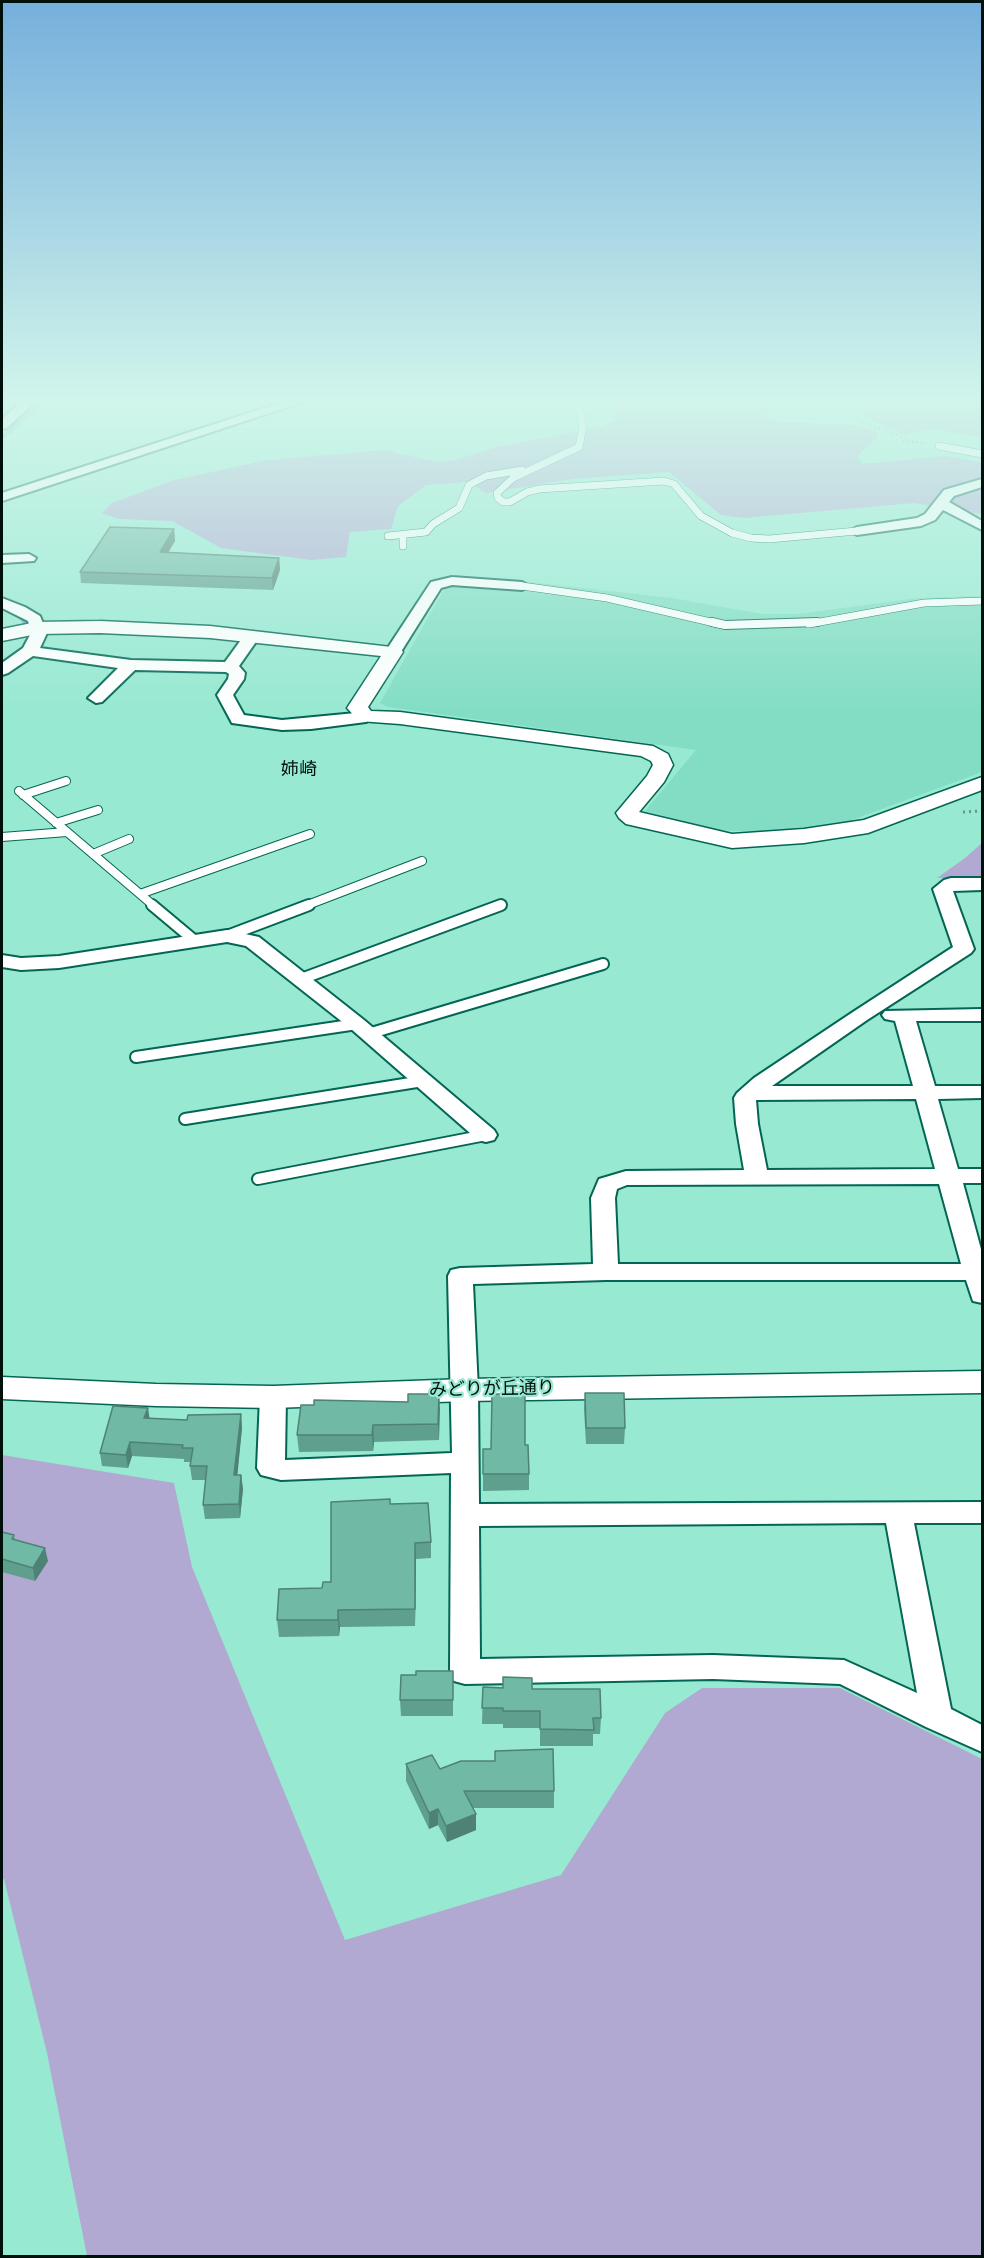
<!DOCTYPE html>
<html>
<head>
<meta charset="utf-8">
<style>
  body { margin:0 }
  #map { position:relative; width:984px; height:2258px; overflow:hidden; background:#98e9d2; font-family:"Nunito Sans",sans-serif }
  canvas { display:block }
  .frame { position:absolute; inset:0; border:3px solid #00110c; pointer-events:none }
</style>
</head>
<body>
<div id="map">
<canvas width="984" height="2258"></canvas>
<div class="frame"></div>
</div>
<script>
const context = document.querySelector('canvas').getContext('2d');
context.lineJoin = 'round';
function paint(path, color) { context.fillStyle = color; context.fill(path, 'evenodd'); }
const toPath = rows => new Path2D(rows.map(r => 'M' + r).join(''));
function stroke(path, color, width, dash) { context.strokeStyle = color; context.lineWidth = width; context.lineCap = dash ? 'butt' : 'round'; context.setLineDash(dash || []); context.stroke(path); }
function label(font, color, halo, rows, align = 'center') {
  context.font = font + ' "Nunito Sans","Noto Sans JP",sans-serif'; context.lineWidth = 4.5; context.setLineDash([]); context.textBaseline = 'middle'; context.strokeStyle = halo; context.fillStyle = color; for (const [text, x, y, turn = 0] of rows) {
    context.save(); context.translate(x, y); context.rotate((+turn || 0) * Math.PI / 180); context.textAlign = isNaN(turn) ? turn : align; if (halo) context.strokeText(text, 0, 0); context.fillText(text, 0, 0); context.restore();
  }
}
paint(toPath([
  [529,582,672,598,762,614,798,614,918,598,982,596,982,772,841,824,763,832,719,830,645,811,696,750,388,707,380,703,444,589,460,584,521,590]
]), '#82ddc4');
paint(toPath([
  [611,397,770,397,776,406,761,416,779,422,854,425,875,431,878,437,857,456,862,464,945,456,982,462,982,514,914,503,744,518,721,515,669,472,572,479,486,493,468,482,426,485,398,506,391,529,350,532,346,557,311,560,221,548,172,521,119,519,102,513,112,503,174,480,268,460,385,450,427,460,444,462,460,459,496,447,604,426,618,418],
  [859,397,974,397,982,404,982,437,932,429,905,435,865,417,868,405],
  [982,843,982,878,937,878,965,858],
  [2,1455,174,1483,192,1567,345,1940,561,1875,665,1713,702,1688,840,1688,982,1759,982,2256,87,2256,47,2053,4,1879,2,1879]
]), '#b1a9d1');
stroke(toPath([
  [2,437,49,397],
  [2,606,17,614,28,624]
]), '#6aa7c9', 4.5);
stroke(toPath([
  [26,622,34,629]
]), '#6aa7c9', 6);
const serviceFar2 = toPath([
  [576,397,583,427,579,447,513,478,497,493,498,498,503,502,510,502,527,492,539,489,664,481,674,484,701,516,732,533,751,538,769,539,857,531],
  [939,446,982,454],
  [403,534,403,546],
  [388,536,426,532,433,524,459,508,469,485,486,476,522,470],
  [522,586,607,598,719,624],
  [809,624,924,603,982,601]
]);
const serviceFar1 = toPath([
  [712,622,725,625,817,622],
  [19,791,154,906],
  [23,795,66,781],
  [56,823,98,810],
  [2,837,67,832],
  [93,854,129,839],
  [140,894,310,834],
  [305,906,422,861],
  [498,906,501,905]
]);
const service = toPath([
  [152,905,195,941],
  [227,936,309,905],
  [301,979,501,905],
  [368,1034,603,964],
  [136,1057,357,1024],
  [185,1119,423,1081],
  [258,1179,486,1135]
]);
const minor = toPath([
  [26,397,40,397,7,428,2,429,2,419,26,397],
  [298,397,318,397,2,501,2,493,298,397],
  [982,479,982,487,954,496,949,502,982,521,982,530,943,510,935,520,921,526,857,535,850,531,857,527,917,518,925,514,944,490,982,479],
  [29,554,36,558,34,561,2,563,2,555,29,554],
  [452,577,522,582,529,586,522,590,452,585,441,588,399,655,387,655,385,652,431,582,452,577],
  [2,598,25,607,40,616,47,633,40,648,131,660,225,662,246,633,258,633,260,636,239,666,245,673,244,679,233,695,244,715,282,720,366,712,374,717,366,722,311,729,282,730,232,723,217,695,228,679,229,674,226,672,135,670,102,702,96,703,88,698,118,668,33,656,8,673,2,675,2,663,23,648,31,633,28,621,2,608,2,598],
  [951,878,982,878,982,890,953,891,974,949,971,953,867,1020,772,1086,913,1086,895,1021,885,1019,882,1015,885,1011,982,1009,982,1021,916,1021,935,1086,982,1086,982,1098,938,1099,958,1169,982,1169,982,1183,963,1183,982,1253,982,1303,973,1301,966,1280,606,1280,473,1284,478,1390,479,1504,982,1502,982,1523,914,1523,951,1709,982,1725,982,1752,926,1727,840,1684,713,1679,465,1684,454,1681,450,1672,451,1473,281,1480,261,1475,257,1468,260,1397,264,1390,273,1388,282,1390,286,1397,285,1460,452,1453,448,1276,451,1270,460,1268,593,1264,591,1198,599,1179,626,1171,744,1170,736,1124,734,1098,737,1093,754,1078,853,1012,953,947,933,889,944,880,951,878],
  [916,1099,935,1169,767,1170,758,1124,756,1100,916,1099],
  [939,1184,961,1264,618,1264,615,1198,617,1189,627,1185,939,1184],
  [886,1523,917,1693,844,1660,713,1655,480,1659,479,1526,886,1523],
  [227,930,259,937,364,1020,494,1130,497,1135,494,1140,486,1142,478,1140,350,1028,246,946,227,942,59,968,21,970,2,967,2,955,21,958,59,956,227,930]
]);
const tertiary = toPath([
  [100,621,210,626,400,648,403,652,368,707,371,711,400,712,653,746,668,754,673,765,664,782,639,812,732,834,804,829,864,820,982,777,982,790,868,833,804,843,732,848,626,824,619,818,616,813,647,776,653,765,651,761,641,756,400,724,359,721,347,708,381,656,210,638,100,633,37,634,2,641,2,629,37,622,100,621],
  [982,1371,982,1393,465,1401,273,1408,156,1406,2,1399,2,1377,156,1384,273,1386,465,1379,982,1371]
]);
stroke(serviceFar2, '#036654', 8);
stroke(serviceFar1, '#036654', 10);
stroke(service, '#036654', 14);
stroke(minor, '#036654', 4);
stroke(tertiary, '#036654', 3);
stroke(toPath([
  [667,397,704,401,758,398],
  [862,422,905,438],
  [903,441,926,443]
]), '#5f9888', 2, [1.5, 3]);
stroke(toPath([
  [963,812,982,811]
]), '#5f9888', 3, [2, 4]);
stroke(serviceFar2, '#fff', 7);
stroke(serviceFar1, '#fff', 8);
stroke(service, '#fff', 10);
paint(minor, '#fff');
paint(tertiary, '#fff');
paint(toPath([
  [174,529,175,541,168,552,279,558,280,570,273,590,81,583,80,572],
  [585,1393,625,1428,624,1444,586,1444,584,1409],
  [439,1394,439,1440,374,1442,373,1451,299,1452,297,1435,314,1405,408,1402],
  [241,1414,242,1428,237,1475,241,1475,243,1489,240,1518,205,1519,203,1505,206,1480,192,1480,190,1466,191,1462,184,1462,184,1459,132,1456,128,1468,102,1466,100,1453,149,1418,187,1420],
  [483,1449,491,1449,529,1474,529,1490,483,1491],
  [390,1504,431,1542,431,1558,416,1559,415,1626,340,1627,339,1636,279,1637,277,1620,331,1582],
  [2,1532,14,1535,15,1540,48,1561,35,1581,2,1572,2,1573],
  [453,1671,453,1716,401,1716,400,1700],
  [483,1687,532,1689,601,1718,600,1734,593,1734,593,1746,540,1746,540,1728,503,1728,503,1724,482,1724],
  [406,1764,440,1769,554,1791,554,1808,473,1808,476,1814,476,1830,447,1842,438,1825,429,1829,406,1781]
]), '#5f9f8e');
paint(toPath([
  [174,529,175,541,162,563,160,552],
  [279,558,280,570,273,590,272,578],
  [439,1394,440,1410,439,1440,438,1424],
  [148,1408,150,1421,144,1418],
  [241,1414,242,1428,236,1489,234,1475],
  [373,1425,374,1442,373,1451,372,1435],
  [130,1442,132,1456,128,1468,126,1455],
  [241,1475,243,1489,240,1518,239,1504],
  [415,1543,416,1559,415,1626],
  [45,1548,48,1561,35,1581,33,1568],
  [338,1610,340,1627,339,1636,338,1620],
  [438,1809,438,1825,429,1829,429,1813],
  [476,1814,476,1830,447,1842,446,1826]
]), '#4e8274');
const building = toPath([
  [110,527,174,529,160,552,279,558,272,578,80,572,110,527],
  [585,1393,624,1393,625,1428,586,1428,585,1393],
  [408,1394,439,1394,438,1424,373,1425,372,1435,297,1435,301,1405,314,1405,314,1400,408,1402,408,1394],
  [492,1394,525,1394,525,1445,528,1445,529,1474,483,1474,483,1449,491,1449,492,1394],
  [113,1406,148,1408,144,1418,187,1420,188,1415,241,1414,234,1475,241,1475,239,1504,203,1505,207,1466,190,1466,193,1448,182,1448,183,1445,130,1442,126,1455,100,1453,113,1406],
  [390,1499,390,1504,428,1503,431,1542,415,1543,415,1609,338,1610,338,1620,277,1620,279,1589,322,1588,323,1582,331,1582,331,1502,390,1499],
  [2,1532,14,1535,12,1539,45,1548,33,1568,2,1559,2,1532],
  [416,1671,453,1671,453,1700,400,1700,401,1675,416,1675,416,1671],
  [503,1677,532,1678,532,1689,600,1689,601,1718,593,1718,594,1730,540,1729,540,1711,503,1711,503,1708,482,1708,483,1687,503,1688,503,1677],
  [553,1749,554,1791,464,1791,476,1814,446,1826,438,1809,429,1813,406,1764,432,1755,440,1769,461,1761,495,1761,495,1751,553,1749]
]);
paint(building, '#6fb9a5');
stroke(building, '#4e8274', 1.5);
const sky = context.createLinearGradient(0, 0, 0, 714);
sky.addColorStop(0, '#75afdc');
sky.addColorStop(0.56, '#d1f5eb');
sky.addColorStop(1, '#d1f5eb00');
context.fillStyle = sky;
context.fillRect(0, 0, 984, 714);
label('18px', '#00110c', '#98e9d2', [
  ["姉崎",299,771]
]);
label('18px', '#00110c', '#98e9d2', [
  ["みどりが丘通り",492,1390,-1]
]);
</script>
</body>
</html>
